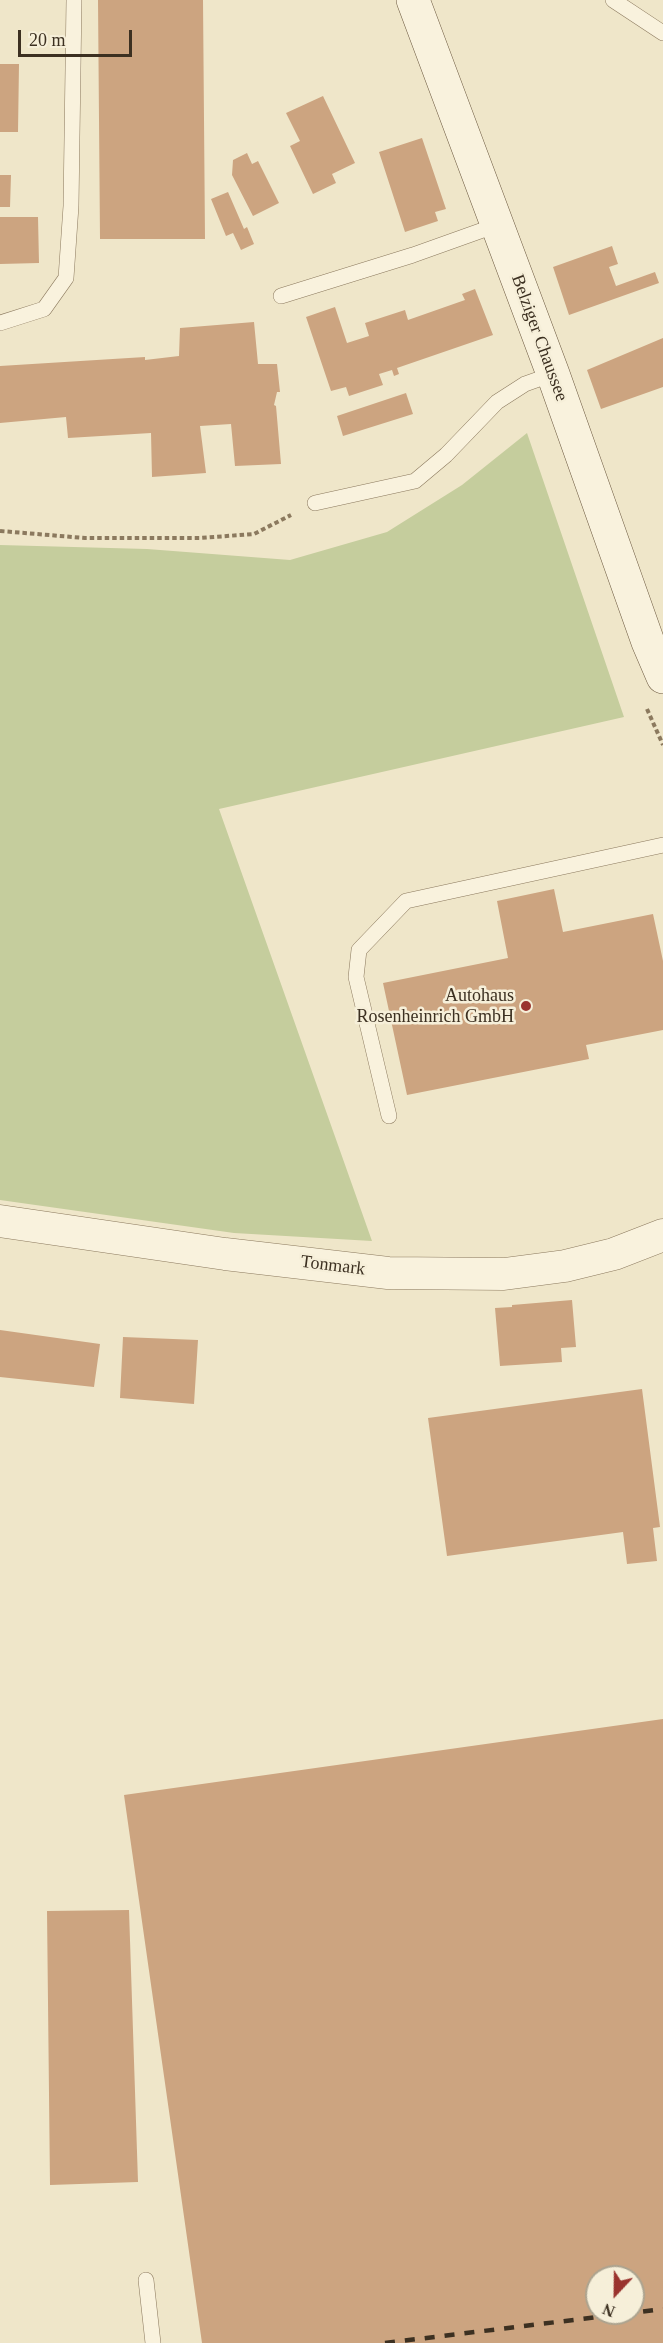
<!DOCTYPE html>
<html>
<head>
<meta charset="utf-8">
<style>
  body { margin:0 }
  #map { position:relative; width:663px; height:2343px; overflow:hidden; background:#efe6c9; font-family:Georgia,serif }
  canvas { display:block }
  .north { position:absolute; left:585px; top:2265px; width:60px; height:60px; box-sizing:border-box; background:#f6efd9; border:2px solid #aca38f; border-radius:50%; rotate:202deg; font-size:16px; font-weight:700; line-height:24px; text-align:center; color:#3c3021 }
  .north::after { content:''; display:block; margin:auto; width:21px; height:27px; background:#9a332e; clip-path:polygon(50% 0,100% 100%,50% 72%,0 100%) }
  .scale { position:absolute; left:18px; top:30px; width:114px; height:27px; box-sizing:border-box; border:3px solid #3c3021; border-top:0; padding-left:8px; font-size:18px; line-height:21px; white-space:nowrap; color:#3c3021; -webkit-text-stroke:4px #f6efd9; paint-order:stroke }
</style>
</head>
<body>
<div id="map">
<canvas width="663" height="2343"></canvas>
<div class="north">N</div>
<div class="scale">20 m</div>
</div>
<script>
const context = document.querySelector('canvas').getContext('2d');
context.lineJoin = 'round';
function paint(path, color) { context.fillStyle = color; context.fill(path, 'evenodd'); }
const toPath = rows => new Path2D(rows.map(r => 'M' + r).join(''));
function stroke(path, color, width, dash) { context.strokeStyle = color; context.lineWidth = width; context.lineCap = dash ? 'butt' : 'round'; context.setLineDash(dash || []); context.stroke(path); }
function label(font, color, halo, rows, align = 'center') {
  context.font = font + ' Georgia,serif'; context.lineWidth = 5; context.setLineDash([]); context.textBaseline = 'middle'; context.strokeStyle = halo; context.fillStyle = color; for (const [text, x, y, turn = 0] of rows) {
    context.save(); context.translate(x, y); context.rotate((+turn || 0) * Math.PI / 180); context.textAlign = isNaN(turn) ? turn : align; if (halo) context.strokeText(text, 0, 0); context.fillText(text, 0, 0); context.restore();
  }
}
paint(toPath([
  [527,433,624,717,219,809,372,1241,234,1233,0,1200,0,545,147,549,290,560,387,532,462,485]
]), '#c5cd9d');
paint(toPath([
  [98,0,203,0,205,239,100,239],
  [0,64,19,64,18,132,0,132],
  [323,96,355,163,332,174,336,183,313,194,290,146,300,141,286,113],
  [422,138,446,209,435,212,438,221,405,232,379,152],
  [247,153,252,164,258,161,279,203,253,216,232,175,233,160],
  [0,175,11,175,10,207,0,207],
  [228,192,244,229,247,227,254,244,241,250,233,233,226,236,211,199],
  [0,217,38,217,39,263,0,264],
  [612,246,618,264,609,267,616,286,655,272,659,283,569,315,553,267],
  [475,289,493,335,397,368,399,374,394,376,392,370,379,374,383,385,349,396,346,387,331,391,306,317,335,307,347,343,369,336,365,323,405,310,408,320,465,300,462,294],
  [254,322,258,364,277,364,280,392,277,392,274,405,276,406,281,464,235,466,231,424,200,426,206,473,152,477,151,433,68,438,66,417,0,423,0,366,145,357,145,360,179,356,180,328],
  [663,338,663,387,601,409,587,370],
  [406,393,413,414,343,436,337,416],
  [554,889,563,932,653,914,663,961,663,1030,586,1045,589,1059,407,1095,383,983,508,958,497,901],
  [572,1300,576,1347,561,1348,562,1362,500,1366,495,1308,512,1307,512,1305],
  [0,1330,100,1344,94,1387,0,1377],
  [123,1337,198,1340,194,1404,120,1398],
  [642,1389,660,1527,653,1528,657,1561,627,1564,623,1532,447,1556,428,1418],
  [663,1719,663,2343,202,2343,124,1795],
  [597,2277,633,2277,633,2313,597,2313],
  [129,1910,138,2182,50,2185,47,1911]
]), '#cca480');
const lane = toPath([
  [613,0,663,33],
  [281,296,413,255,497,225],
  [0,323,44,309,66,278,71,206,74,0],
  [315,503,415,481,446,455,497,402,525,384,553,374],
  [389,1116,356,977,359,950,406,901,663,845],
  [146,2280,153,2343]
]);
const street = toPath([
  [0,1221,225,1254,388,1273,504,1274,565,1266,614,1254,663,1235]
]);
const secondary = toPath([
  [413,0,553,374,648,642,663,677]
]);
stroke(lane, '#8b795e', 16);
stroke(street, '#8b795e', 33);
stroke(secondary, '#6d5a41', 34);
stroke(toPath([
  [0,531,85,538,200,538,254,534,291,515],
  [647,709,663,745]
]), '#8b795e', 4, [4.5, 3]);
stroke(lane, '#f9f2dd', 15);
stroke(street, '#f9f2dd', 32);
stroke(secondary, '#f9f2dd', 33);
stroke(toPath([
  [385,2343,663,2309]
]), '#3c3021', 4.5, [10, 10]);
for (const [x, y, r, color] of [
  [526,1006,6,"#9a332e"]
]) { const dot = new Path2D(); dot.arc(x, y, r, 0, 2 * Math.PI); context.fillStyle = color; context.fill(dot); stroke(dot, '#f6efd9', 2); }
label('18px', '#3c3021', '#f6efd9', [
  ["Belziger Chaussee",539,338,70],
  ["Tonmark",333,1266,7]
]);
label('18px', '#3c3021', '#f6efd9', [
  ["Autohaus",514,996],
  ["Rosenheinrich GmbH",514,1017]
], 'right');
</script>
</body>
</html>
